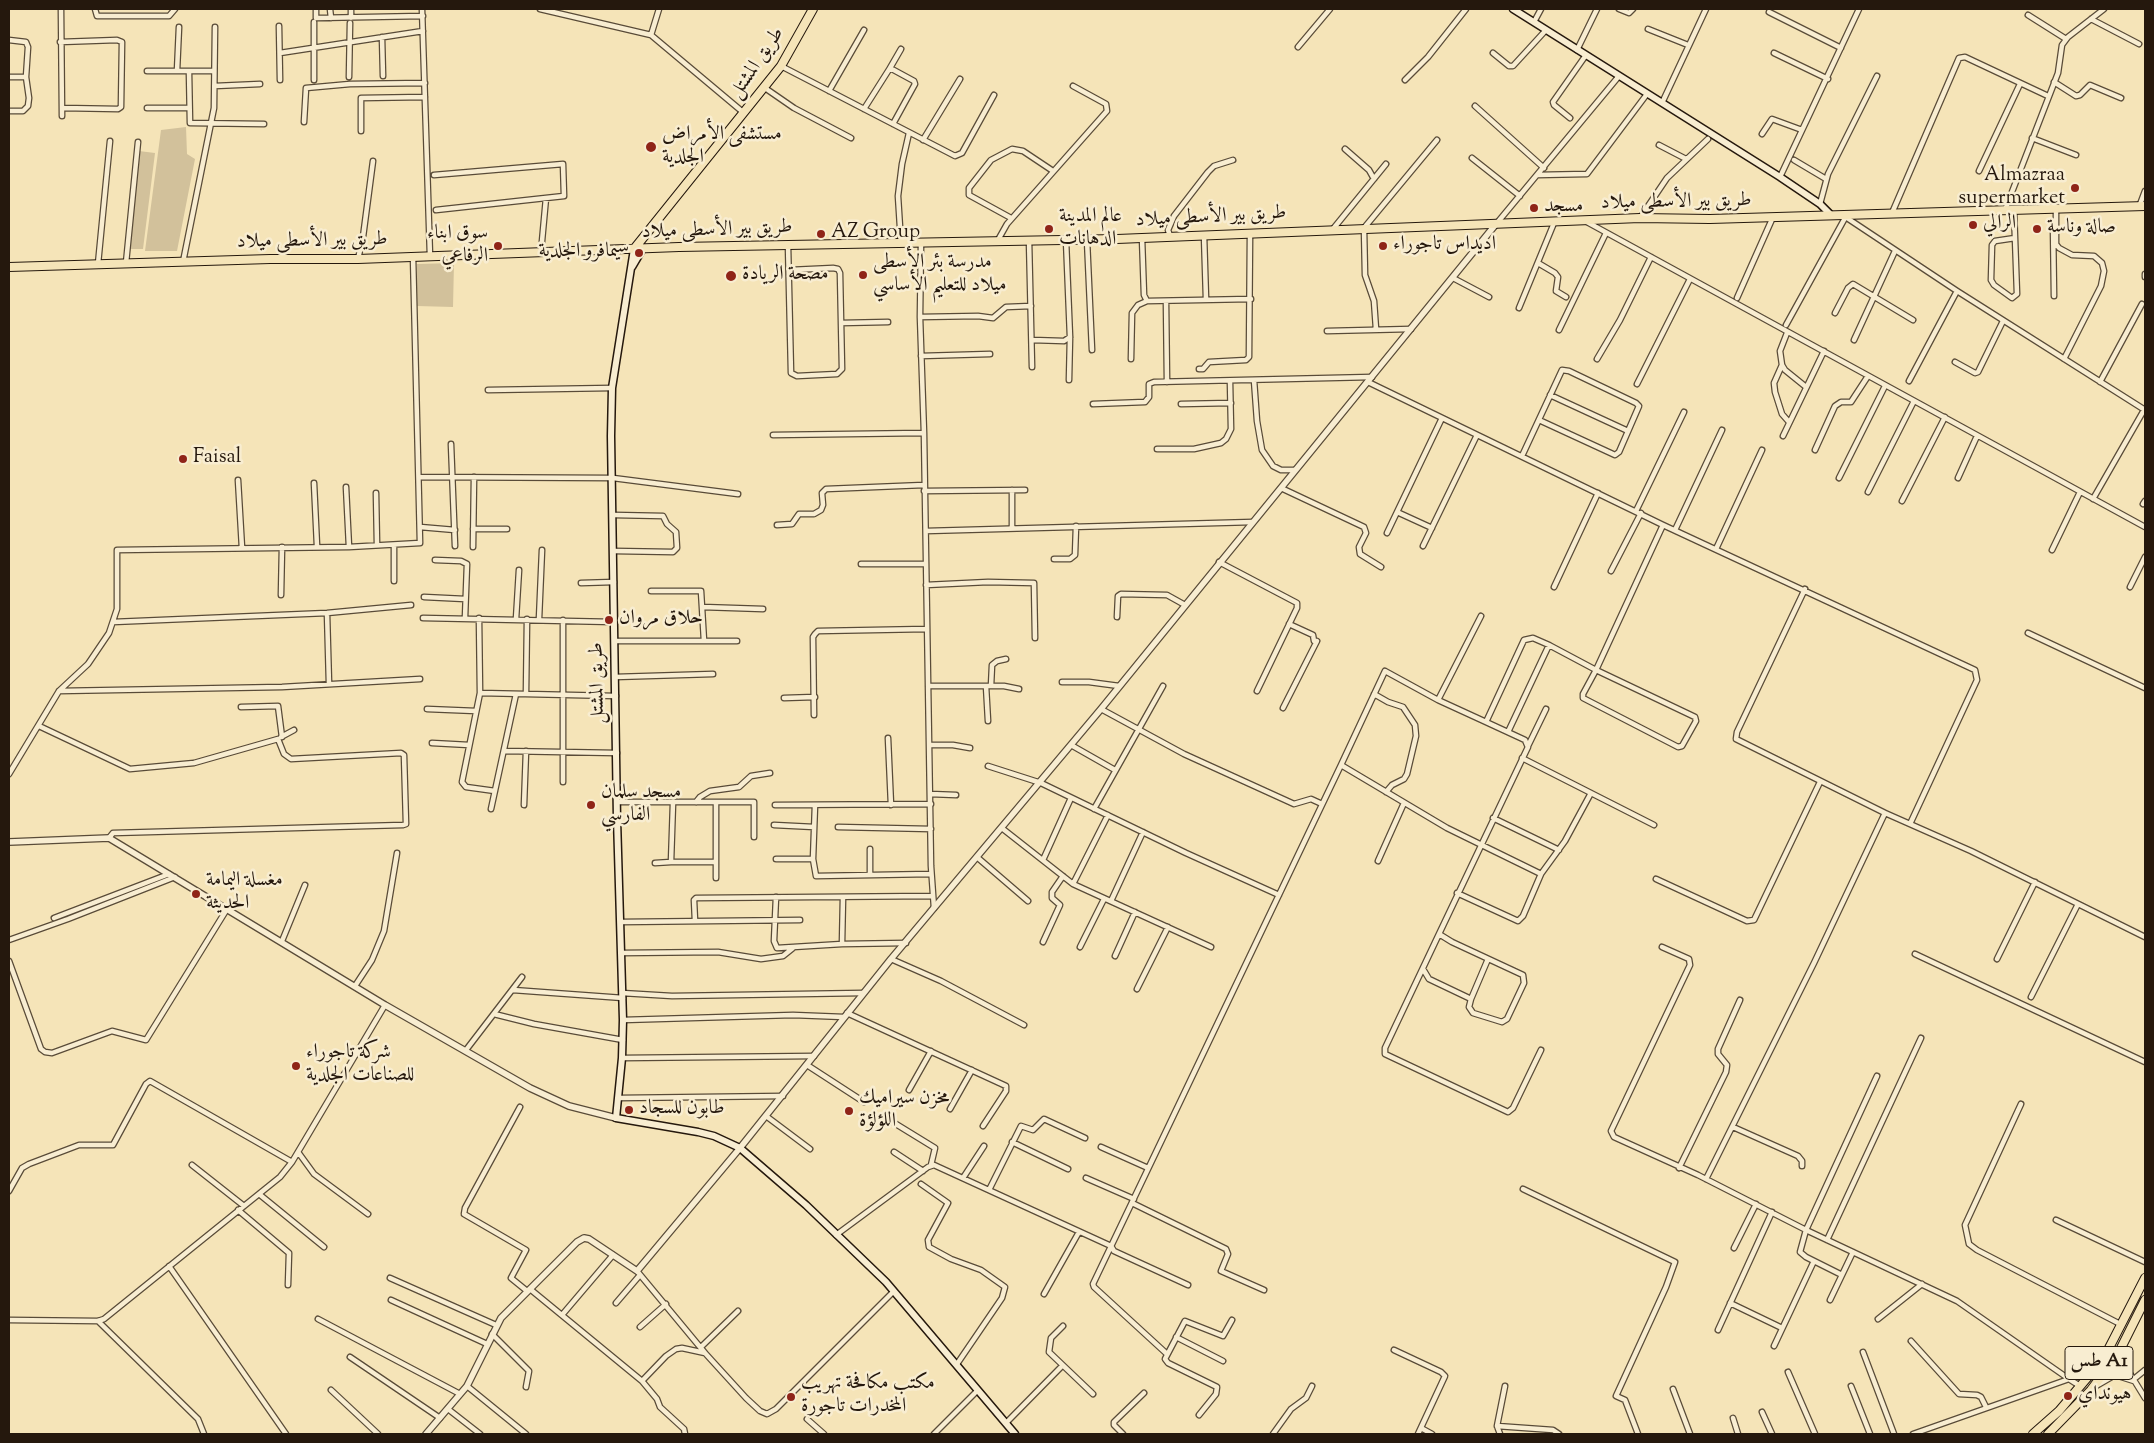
<!DOCTYPE html>
<html>
<head>
<meta charset="utf-8">
<style>
  body { margin:0 }
  #map { position:relative; width:2154px; height:1443px; overflow:hidden; background:#f5e4b8; font-family:"Sorts Mill Goudy",serif }
  canvas { display:block }
  .frame { position:absolute; inset:0; border:10px solid #25180d; pointer-events:none }
</style>
</head>
<body>
<div id="map">
<canvas width="2154" height="1443"></canvas>
<div class="frame"></div>
</div>
<script>
const context = document.querySelector('canvas').getContext('2d');
context.lineJoin = 'round';
function paint(path, color) { context.fillStyle = color; context.fill(path, 'evenodd'); }
const toPath = rows => new Path2D(rows.map(r => 'M' + r).join(''));
function stroke(path, color, width, dash) { context.strokeStyle = color; context.lineWidth = width; context.lineCap = dash ? 'butt' : 'round'; context.setLineDash(dash || []); context.stroke(path); }
function label(font, color, halo, rows, align = 'center') {
  context.font = font + ' "Sorts Mill Goudy",Amiri,serif'; context.lineWidth = 5; context.setLineDash([]); context.textBaseline = 'middle'; context.strokeStyle = halo; context.fillStyle = color; for (const [text, x, y, turn = 0] of rows) {
    context.save(); context.translate(x, y); context.rotate((+turn || 0) * Math.PI / 180); context.textAlign = isNaN(turn) ? turn : align; if (halo) context.strokeText(text, 0, 0); context.fillText(text, 0, 0); context.restore();
  }
}
paint(toPath([
  [186,127,187,154,195,159,177,251,145,251,161,130],
  [139,151,155,153,143,249,128,249],
  [454,263,453,307,417,306,417,264]
]), '#d2c19b');
const minor = toPath([
  [61,9,62,116],
  [95,9,97,16,169,16,175,9],
  [316,9,316,18,423,16],
  [330,9,331,18],
  [351,9,351,18],
  [422,9,430,256],
  [540,9,651,35,744,113],
  [1619,9,1629,13,1633,9],
  [1769,12,1841,48],
  [2028,15,2066,39],
  [2091,19,2139,44],
  [1534,22,1541,9],
  [279,26,280,80],
  [1648,29,1688,45],
  [651,35,659,9],
  [382,37,383,76],
  [9,40,26,42,28,47,26,77,29,98,28,106,23,111,9,111],
  [60,42,117,40,122,42,121,107,118,109,62,108],
  [1298,47,1330,9],
  [1577,50,1597,9],
  [280,53,423,31],
  [1493,53,1509,66,1513,66,1546,30],
  [1774,53,1828,79],
  [781,66,955,156,962,153,994,95],
  [147,71,214,71],
  [177,71,179,27],
  [189,72,190,123,264,124],
  [9,77,26,77],
  [349,77,350,23],
  [314,80,314,22],
  [1405,80,1428,57,1466,9],
  [2054,82,2076,96,2080,95,2090,85,2121,98],
  [215,86,260,84],
  [765,88,794,108,851,138],
  [829,91,864,30],
  [1662,103,1706,9],
  [1475,106,1544,168],
  [147,108,189,108],
  [864,109,890,68],
  [1570,118,1554,105,1553,102,1586,55],
  [304,122,306,88,350,84,425,83],
  [893,124,915,84,914,81,890,68,901,49],
  [361,131,361,98,425,97],
  [1762,134,1772,119,1802,130],
  [2032,138,2076,155],
  [923,140,960,79],
  [1659,145,1686,159],
  [1345,149,1369,170,1374,179],
  [1472,158,1520,196],
  [1794,160,1826,179],
  [1979,171,2020,84],
  [434,175,563,164,564,196,436,210],
  [1537,175,1587,174,1647,94],
  [1780,177,1859,9],
  [1820,204,1828,174,1877,76],
  [2139,207,2145,191],
  [2056,209,2056,244,2059,248,2072,255,2094,256,2102,263,2104,271,2101,286,2064,359],
  [2005,210,2058,73,2062,45,2068,37,2104,9],
  [2014,211,2015,238,2017,294,2012,298,1994,285,1991,280,1992,245,1995,241,2015,238],
  [1892,213,1959,58,1965,57,2048,96],
  [1844,216,1957,291,2145,410],
  [1011,218,969,195,969,188,991,160,1012,149,1023,151,1053,171],
  [1640,218,1667,178,1708,139],
  [1587,222,2145,527],
  [1497,223,1619,76],
  [2053,225,2054,296],
  [1333,229,1386,164],
  [1204,235,1206,299],
  [1170,236,1168,230,1174,216,1208,172,1214,166,1233,160],
  [1142,238,1144,295,1147,301,1251,299],
  [998,240,1007,224,1107,111,1106,104,1073,86],
  [1029,240,1032,367],
  [1066,240,1070,337,1069,380],
  [1087,240,1092,350],
  [901,243,898,196,902,164,909,133],
  [921,243,920,317,924,433,931,866,934,908],
  [788,245,791,373,797,376,837,374,842,369,840,273,838,269,833,268,790,270],
  [541,252,546,198],
  [358,259,363,237,373,161],
  [183,262,214,108,215,27],
  [126,263,138,142],
  [1538,263,1555,273,1558,277,1556,291,1566,297],
  [98,264,110,141],
  [2145,274,2145,277],
  [1453,278,1489,297],
  [1737,298,1773,217],
  [1166,301,1167,382],
  [1519,308,1554,223],
  [1835,313,1848,288,1853,284,1913,320],
  [920,317,978,316,993,318,1006,307,1031,306],
  [841,323,888,322],
  [1786,325,1845,218],
  [1376,329,1374,301,1365,275,1364,228,1437,140],
  [1559,330,1606,233],
  [1327,331,1411,329],
  [1787,333,1780,351,1782,365,1785,370,1806,387],
  [1032,340,1064,341,1070,337],
  [1854,340,1895,251],
  [921,356,990,354],
  [1131,359,1132,313,1138,305,1147,301],
  [1597,359,1620,320,1651,257],
  [1955,362,1975,373,1978,372,2003,321],
  [1782,365,1774,383,1775,392,1782,414,1789,422],
  [1199,369,1203,369,1209,362,1246,360,1249,357,1250,234],
  [1254,380,1257,421,1262,450,1273,466,1281,470,1295,470],
  [1909,381,1957,291],
  [1368,382,1663,525,1975,670,1977,680,1910,824],
  [2100,382,2142,304],
  [1637,384,1690,279],
  [488,390,612,388],
  [1550,395,1628,431],
  [1093,404,1145,402,1149,397,1149,384,1154,382,1372,377],
  [1181,404,1231,403],
  [773,435,924,433],
  [1783,436,1824,351],
  [451,444,455,546],
  [1157,449,1194,449,1221,443,1226,439,1231,429,1230,381],
  [1815,450,1835,406,1841,402,1851,402,1868,376],
  [1522,456,1562,370,1569,371,1636,403,1639,406,1619,452,1615,455,1539,420],
  [420,477,613,478,738,494],
  [1839,478,1885,386],
  [1958,478,1977,436],
  [238,480,242,548],
  [314,483,317,546],
  [346,487,349,547],
  [1281,488,1364,527,1366,533,1359,547,1360,554,1381,567],
  [1012,490,1012,528],
  [924,491,1025,490],
  [1868,492,1914,401],
  [376,493,377,545],
  [2093,499,2144,410],
  [1902,501,1945,417],
  [2143,504,2145,501],
  [1636,511,1684,412],
  [1397,512,1432,528],
  [777,525,792,524,799,514,814,514,821,510,823,505,822,493,826,489,924,485],
  [420,527,455,530],
  [473,529,507,529],
  [1675,530,1722,430],
  [926,531,1253,522],
  [1387,533,1442,418],
  [394,545,394,581],
  [1423,546,1477,435],
  [473,547,474,477],
  [1716,549,1762,450],
  [2052,550,2080,492],
  [614,551,673,552,677,548,676,532,667,524,663,516,614,515],
  [1054,559,1070,559,1075,555,1076,526],
  [435,560,461,561,467,564,465,618],
  [1219,562,1297,603,1297,608,1257,691],
  [861,564,926,564],
  [1611,571,1641,513],
  [581,583,614,582],
  [926,585,988,582,1034,583,1035,638],
  [1554,587,1598,493],
  [2130,587,2145,557],
  [1805,589,1737,732,1736,739,1885,813],
  [651,591,701,591,704,641],
  [281,595,282,547],
  [424,597,465,599],
  [702,607,763,609],
  [327,613,329,684],
  [1481,616,1438,700,1486,722],
  [1117,617,1118,596,1121,594,1167,595,1185,605],
  [423,618,614,622],
  [479,618,480,693,462,782,466,787,495,791],
  [516,619,519,570],
  [539,619,542,550],
  [113,622,327,613,411,605],
  [2028,633,2145,688],
  [615,641,737,641],
  [615,677,713,674],
  [1062,682,1089,682,1119,686],
  [928,686,1004,686,1019,689],
  [986,686,988,721],
  [991,686,992,665,997,661,1006,659],
  [59,691,282,687,420,679],
  [480,693,616,696],
  [526,694,527,619],
  [1374,694,1388,702,1403,707,1415,725,1416,736,1407,774,1404,779,1392,785,1386,792],
  [784,698,815,697],
  [241,707,278,706,282,737],
  [1283,708,1317,641,1314,641,1313,635,1289,624],
  [427,709,476,711],
  [1101,709,1184,754,1294,804,1311,799,1322,804],
  [814,715,813,637,815,634,818,631,927,629],
  [39,726,130,769,194,763,278,739,284,754,291,759,401,753,404,755,406,824,403,825,113,833,109,838],
  [1508,732,1549,645],
  [281,737,294,730],
  [888,738,891,805],
  [432,743,469,745],
  [930,745,953,745,970,748],
  [1071,745,1115,770],
  [1528,746,1546,709],
  [504,751,617,753],
  [1522,758,1654,825],
  [1341,765,1385,671,1438,700],
  [988,766,1041,783,1186,853,1279,895],
  [9,774,59,691,88,664,109,633,117,609,117,550,349,547,420,543,413,256],
  [563,782,563,620],
  [930,794,956,795],
  [617,802,754,802,754,837],
  [696,802,700,797,710,791,739,787,751,776,770,773],
  [524,805,526,751],
  [775,805,931,804],
  [815,805,813,859,816,876,931,874],
  [491,809,516,694],
  [1094,809,1163,686],
  [1493,818,1559,850],
  [774,825,814,827],
  [838,827,931,829],
  [1003,829,1073,884,1211,947],
  [870,849,870,875],
  [978,858,1028,901],
  [776,859,813,859],
  [1043,860,1071,798],
  [1378,861,1404,803],
  [671,862,716,862],
  [655,863,671,862,673,803],
  [716,878,716,803],
  [1656,879,1747,921,1754,920,1820,782],
  [1073,884,1108,815],
  [1457,893,1518,921,1523,916,1541,874],
  [776,897,774,941,777,948,842,944],
  [843,897,842,944,906,943],
  [1111,901,1143,832],
  [54,918,169,874],
  [695,921,694,900,696,898,933,896],
  [621,922,800,920],
  [1439,934,1385,1048,1385,1054,1508,1112,1513,1108,1541,1050],
  [9,940,68,919,175,877],
  [282,941,305,885],
  [1043,942,1060,905,1052,898,1052,892,1063,876],
  [1080,947,1104,899],
  [1662,947,1689,959,1690,965,1611,1131,1614,1137,1698,1175,1806,1230,1957,1301,2069,1379],
  [621,953,718,952,761,959,783,956,793,948],
  [1915,954,2145,1062],
  [1115,956,1135,912],
  [891,959,941,981,1024,1025],
  [1997,959,2035,882],
  [9,961,41,1049,45,1052,52,1053,112,1031,146,1040,227,909],
  [1423,969,1429,979,1471,999,1469,1007,1473,1013,1502,1022,1507,1019,1524,983,1523,975,1452,942,1439,934,1528,747,1525,740,1486,722,1524,640,1533,638,1549,645,1596,670,1695,717,1696,721,1682,746,1678,747,1583,698,1583,694,1596,670,1663,525],
  [355,986,372,960,384,931,397,853],
  [1137,989,1168,927],
  [513,990,623,998],
  [622,993,672,996,863,993],
  [2031,997,2078,904],
  [1471,999,1488,959],
  [847,1013,1006,1086,1006,1091,983,1126],
  [494,1014,534,1024,623,1040],
  [623,1020,793,1015,844,1017],
  [466,1050,522,977],
  [622,1058,814,1056],
  [807,1065,864,1102],
  [909,1090,931,1051],
  [619,1098,783,1096],
  [2021,1104,1965,1225,1969,1244,1977,1250,2122,1325],
  [520,1107,465,1208,464,1214,526,1250,511,1278,527,1291],
  [950,1109,972,1070],
  [766,1116,810,1149],
  [891,1121,935,1148,931,1165],
  [1733,1127,1798,1156,1802,1161,1802,1166],
  [1012,1142,1068,1169],
  [1101,1147,1148,1168],
  [298,1152,314,1174,368,1214],
  [894,1152,923,1171],
  [192,1165,244,1206],
  [1679,1168,1726,1072,1727,1065,1718,1054,1718,1049,1740,1000],
  [963,1178,984,1146],
  [1086,1178,1134,1199],
  [1706,1179,1814,963,1885,813,1971,851,2145,937],
  [921,1184,948,1203,928,1240,929,1247,951,1259,981,1270,1005,1287,1002,1298,957,1364],
  [1523,1189,1675,1262,1666,1287,1616,1396,1625,1400,1638,1434],
  [989,1190,1021,1126,1033,1130,1044,1119,1085,1138],
  [9,1191,22,1168,29,1164,79,1145,113,1145,146,1084,150,1081,292,1162],
  [259,1194,324,1247],
  [1132,1203,1226,1249,1228,1254,1221,1271,1264,1290],
  [238,1210,289,1253,288,1285],
  [2056,1220,2145,1262],
  [836,1235,928,1167,934,1165,1111,1246,1114,1251,1188,1285],
  [1827,1240,1921,1038],
  [1734,1248,1756,1204],
  [169,1266,286,1434],
  [637,1271,705,1353],
  [1842,1275,1806,1257,1800,1252,1806,1230,1877,1076],
  [390,1278,496,1325],
  [530,1289,642,1381,666,1356,676,1349,682,1348,705,1353,746,1398,760,1411,767,1414,776,1409,894,1291],
  [1044,1294,1079,1232],
  [391,1300,487,1344],
  [1830,1300,1853,1252],
  [616,1303,640,1275],
  [1730,1303,1782,1328],
  [562,1315,613,1255],
  [318,1319,460,1394],
  [1878,1319,1922,1284],
  [9,1320,98,1321,104,1319,280,1177,292,1162,385,1005],
  [98,1321,198,1419,204,1434],
  [1063,1326,1051,1338,1049,1352,1093,1394],
  [640,1327,666,1304],
  [1718,1330,1772,1212],
  [492,1334,529,1371,526,1387],
  [1176,1337,1223,1361],
  [1911,1341,1959,1394,1977,1395,1981,1397,1986,1407],
  [1774,1346,1814,1261],
  [701,1347,738,1311],
  [1394,1350,1441,1372,1445,1376,1418,1434],
  [1863,1352,1894,1434],
  [1167,1354,1094,1287,1093,1284,1341,765,1447,828,1541,874,1565,841,1591,793],
  [2118,1354,2145,1398],
  [350,1357,440,1418],
  [1788,1372,1815,1434],
  [2134,1379,2145,1370],
  [642,1381,657,1399,660,1407,684,1429,685,1434],
  [467,1386,526,1434],
  [1851,1386,1870,1434],
  [2096,1386,2115,1375,2134,1381],
  [1673,1389,1690,1434],
  [331,1390,378,1434],
  [448,1409,480,1434],
  [1762,1412,1772,1434],
  [1199,1415,1216,1394,1217,1387,1168,1363,1165,1359,1185,1321,1223,1336,1232,1320],
  [1733,1418,1738,1434],
  [807,1419,824,1434],
  [1006,1423,1062,1366],
  [1497,1426,1553,1430,1559,1434],
  [1421,1428,1432,1434],
  [934,1434,978,1390],
  [1123,1434,1114,1425,1114,1422,1144,1393],
  [1273,1434,1291,1409,1306,1398,1312,1386],
  [1500,1434,1497,1426,1505,1386],
  [1913,1434,2069,1379,2080,1386]
]);
const tertiary = toPath([
  [9,842,109,838,385,1005,530,1088,569,1106,616,1118],
  [426,1434,467,1386,501,1318,577,1242,584,1238,589,1239,637,1271,740,1148,891,959,1101,709,1496,224]
]);
const secondary = toPath([
  [1513,9,1780,177,1820,204,1831,215],
  [634,249,612,388,611,436,617,819,623,1020,622,1058,616,1118,698,1132,714,1136,740,1148,806,1205,886,1282,1015,1434],
  [632,267,642,250]
]);
const primary = toPath([
  [634,249,781,66,813,9],
  [9,267,270,259,358,259,679,247,1117,239,1640,218,1710,219,2145,206]
]);
const trunk = toPath([
  [2033,1434,2059,1411,2093,1371,2109,1348,2145,1278],
  [2048,1434,2091,1390,2118,1354,2145,1300]
]);
stroke(minor, '#594b38', 7);
stroke(tertiary, '#594b38', 8);
stroke(secondary, '#25180d', 9);
stroke(primary, '#25180d', 10);
stroke(trunk, '#25180d', 10);
stroke(minor, '#f8edd1', 4.5);
stroke(tertiary, '#f8edd1', 5.5);
stroke(secondary, '#f8edd1', 6);
stroke(primary, '#f5e4b8', 8);
stroke(trunk, '#f5e4b8', 8);
for (const [x, y, r, color] of [
  [651,147,6,"#8f2418"],
  [2075,188,5,"#8f2418"],
  [1534,208,5,"#8f2418"],
  [1973,225,5,"#8f2418"],
  [1049,229,5,"#8f2418"],
  [2037,229,5,"#8f2418"],
  [821,234,5,"#8f2418"],
  [498,246,5,"#8f2418"],
  [1383,246,5,"#8f2418"],
  [639,253,5,"#8f2418"],
  [863,275,5,"#8f2418"],
  [731,276,6,"#8f2418"],
  [183,459,5,"#8f2418"],
  [609,620,5,"#8f2418"],
  [591,805,5,"#8f2418"],
  [196,894,5,"#8f2418"],
  [296,1066,5,"#8f2418"],
  [629,1110,5,"#8f2418"],
  [849,1111,5,"#8f2418"],
  [2068,1396,5,"#8f2418"],
  [791,1397,5,"#8f2418"]
]) { const dot = new Path2D(); dot.arc(x, y, r, 0, 2 * Math.PI); context.fillStyle = color; context.fill(dot); stroke(dot, '#f8edd1', 2); }
for (const [x, y, w] of [
  [2099,1363,68]
]) { const box = new Path2D(); box.roundRect(x - w / 2, y - 16.5, w, 33, 4); context.fillStyle = '#f8edd1'; context.fill(box); stroke(box, '#25180d', 1); }
label('bold 19px', '#25180d', null, [
  ["طس A1",2099,1363]
]);
label('20px', '#25180d', '#f8edd1', [
  ["طريق المشتل",758,64,-56],
  ["طريق بير الأسطى ميلاد",1676,203,-1],
  ["طريق بير الأسطى ميلاد",1211,218,-3],
  ["طريق بير الأسطى ميلاد",717,231,-2],
  ["طريق بير الأسطى ميلاد",312,242,-1],
  ["طريق المشتل",599,683,-91]
]);
label('20px', '#25180d', '#f8edd1', [
  ["مستشفى الأمراض",662,136],
  ["الجلدية",662,159],
  ["Almazraa",2065,177,"right"],
  ["supermarket",2065,200,"right"],
  ["مسجد",1544,208],
  ["عالم المدينة",1059,218],
  ["الدهانات",1059,241],
  ["الرالي",1983,225],
  ["صالة وناسة",2047,229],
  ["AZ Group",831,234],
  ["سوق ابناء",488,235,"right"],
  ["الرفاعي",488,258,"right"],
  ["اديداس تاجوراء",1393,246],
  ["سيمافرو الجلدية",629,253,"right"],
  ["مدرسة بئر الأسطى",873,264],
  ["ميلاد للتعليم الأساسي",873,287],
  ["مصحة الريادة",742,276],
  ["Faisal",193,459],
  ["حلاق مروان",619,620],
  ["مسجد سلمان",601,794],
  ["الفارسي",601,817],
  ["مغسلة اليمامة",206,882],
  ["الحديثة",206,905],
  ["شركة تاجوراء",306,1054],
  ["للصناعات الجلدية",306,1077],
  ["مخزن سيراميك",859,1100],
  ["اللؤلؤة",859,1123],
  ["طابون للسجاد",639,1110],
  ["مكتب مكافحة تهريب",801,1385],
  ["المخدرات تاجورة",801,1408],
  ["هيونداي",2078,1396]
], 'left');
</script>
</body>
</html>
